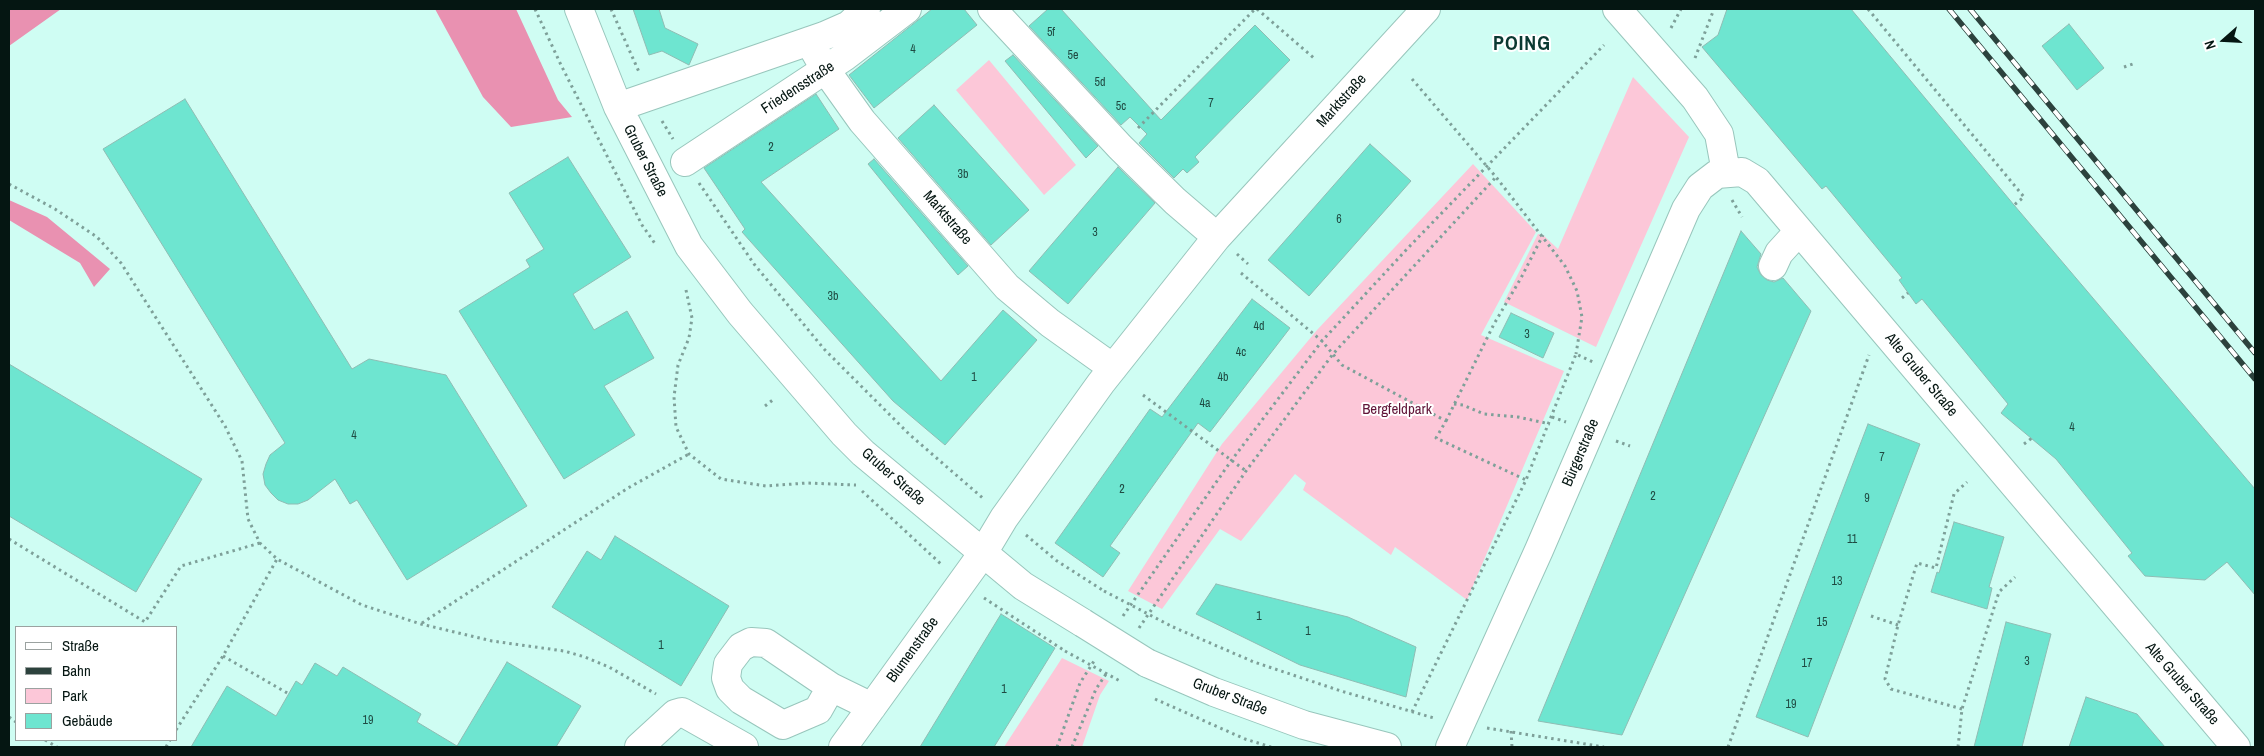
<!DOCTYPE html>
<html>
<head>
<meta charset="utf-8">
<style>
  body { margin:0 }
  #map { position:relative; width:2264px; height:756px; overflow:hidden; background:#cffdf3; font-family:"Archivo Narrow",sans-serif }
  canvas { display:block }
  .frame { position:absolute; inset:0; border:10px solid #051612; pointer-events:none }
  .legend { position:absolute; left:15px; top:626px; width:162px; height:115px; box-sizing:border-box; background:#fff; border:1px solid #9ba2a0; margin:0; padding:6px 9px; list-style:none; font-size:15px; color:#051612 }
  .legend li { display:flex; align-items:center; gap:10px; height:25px }
  .legend b { width:25px; border:1px solid #9ba2a0 }
  .north { position:absolute; left:2199px; top:15px; width:50px; height:50px; -webkit-text-stroke:4px #fff; paint-order:stroke; rotate:251deg; font-size:14px; font-weight:700; line-height:20px; text-align:center; color:#051612 }
  .north::after { content:''; display:block; margin:auto; width:18px; height:22px; background:#051612; clip-path:polygon(50% 0,100% 100%,50% 72%,0 100%) }
</style>
</head>
<body>
<div id="map">
<canvas width="2264" height="756"></canvas>
<div class="frame"></div>
<ul class="legend">
<li><b style="height:6px;background:#fff"></b>Straße</li>
<li><b style="height:6px;background:#2c423d"></b>Bahn</li>
<li><b style="height:14px;background:#fcc7d8"></b>Park</li>
<li><b style="height:14px;background:#6ee5d0"></b>Gebäude</li>
</ul>
<div class="north">N</div>
</div>
<script>
const context = document.querySelector('canvas').getContext('2d');
context.lineJoin = 'round';
function paint(path, color) { context.fillStyle = color; context.fill(path, 'evenodd'); }
const toPath = rows => new Path2D(rows.map(r => 'M' + r).join(''));
function stroke(path, color, width, dash) { context.strokeStyle = color; context.lineWidth = width; context.lineCap = dash ? 'butt' : 'round'; context.setLineDash(dash || []); context.stroke(path); }
function label(font, color, halo, rows, align = 'center') {
  context.font = font + ' "Archivo Narrow",sans-serif'; context.lineWidth = 4; context.setLineDash([]); context.textBaseline = 'middle'; context.strokeStyle = halo; context.fillStyle = color; for (const [text, x, y, turn = 0] of rows) {
    context.save(); context.translate(x, y); context.rotate((+turn || 0) * Math.PI / 180); context.textAlign = isNaN(turn) ? turn : align; if (halo) context.strokeText(text, 0, 0); context.fillText(text, 0, 0); context.restore();
  }
}
paint(toPath([
  [989,60,1076,165,1044,195,956,90],
  [1633,77,1689,137,1596,347,1504,302,1538,234,1543,235,1558,249],
  [1473,164,1536,232,1481,335,1564,371,1467,600,1395,547,1391,555,1303,490,1306,483,1295,474,1241,541,1220,529,1162,609,1128,591,1222,444,1317,330],
  [1062,658,1109,681,1100,695,1082,747,1004,747]
]), '#fcc7d8');
paint(toPath([
  [9,9,61,9,9,46],
  [435,9,516,9,558,100,572,117,511,127,483,97],
  [9,200,47,217,110,269,94,287,80,263,9,220]
]), '#e991b1');
const building = toPath([
  [633,9,659,9,665,28,698,44,689,65,662,51,649,55,633,9],
  [932,9,964,9,977,25,874,108,849,75,932,9],
  [1048,9,1061,9,1161,120,1255,25,1290,60,1195,157,1199,162,1187,173,1183,169,1174,178,1139,143,1147,134,1130,117,1121,125,1029,26,1048,9],
  [1727,9,1851,9,2014,205,2255,489,2255,595,2227,562,2205,580,2145,576,2128,556,2132,553,2056,459,2001,413,2008,404,1922,299,1916,304,1899,280,1902,278,1826,186,1822,189,1702,47,1718,35,1727,9],
  [2069,24,2104,68,2077,90,2042,46,2069,24],
  [1013,55,1098,146,1086,158,1005,61,1013,55],
  [816,94,839,129,761,182,941,381,1003,310,1037,340,945,445,893,401,742,232,745,229,704,168,816,94],
  [185,99,352,369,369,359,446,375,527,506,407,580,357,500,350,504,335,479,308,500,298,504,288,504,278,500,271,493,265,485,263,474,266,464,270,455,285,443,103,149,185,99],
  [934,105,1029,210,991,245,898,138,934,105],
  [1370,144,1411,181,1309,296,1268,260,1370,144],
  [568,157,631,257,573,294,594,330,627,311,654,358,604,386,635,435,564,479,459,311,530,267,526,260,544,249,509,193,568,157],
  [874,159,968,266,958,275,868,164,874,159],
  [1118,167,1155,203,1068,304,1029,271,1118,167],
  [1741,231,1761,254,1757,267,1761,275,1767,280,1774,282,1783,278,1811,311,1622,735,1538,721,1741,231],
  [1252,299,1290,328,1210,432,1198,423,1110,546,1120,553,1103,577,1055,543,1150,409,1162,417,1252,299],
  [1511,313,1554,333,1543,358,1499,337,1511,313],
  [9,364,202,479,136,592,9,516,9,364],
  [1868,424,1920,444,1808,737,1756,717,1868,424],
  [1954,522,2004,537,1989,587,1992,588,1987,609,1931,592,1937,572,1939,573,1954,522],
  [615,536,729,606,681,686,552,607,587,551,601,560,615,536],
  [1216,584,1348,617,1416,647,1406,697,1300,665,1196,614,1216,584],
  [1001,614,1055,648,994,747,920,747,1001,614],
  [2006,622,2051,634,2022,747,1974,747,2006,622],
  [507,662,581,706,556,747,191,747,227,686,276,716,296,681,302,685,315,663,337,676,343,667,421,714,417,722,457,746,507,662],
  [2086,697,2137,714,2165,747,2069,747,2086,697]
]);
paint(building, '#6ee5d0');
stroke(building, '#8fbcb3', 1);
const minor = toPath([
  [579,9,618,107,689,246,740,313,844,434,863,453,1023,586,1083,623],
  [992,9,1120,147,1175,201,1217,237],
  [1617,9,1695,98,1719,134,1726,172],
  [809,41,825,69,862,121,1007,287,1050,323,1113,368],
  [618,107,824,36,849,25,866,9],
  [685,162,844,57,907,9],
  [1773,266,1779,253,1799,231],
  [1147,663,1214,692,1304,725,1387,747],
  [831,687,818,710,783,725,741,700,730,689,726,678,728,664,741,647,751,642,766,643,831,687,872,707],
  [639,747,675,714,682,712,744,747],
  [843,747,983,553,1004,518,1101,383,1217,237,1426,9],
  [1450,747,1539,550,1686,209,1700,187,1717,174,1742,172,1757,181,2236,747]
]);
stroke(minor, '#98c6bc', 30);
stroke(toPath([
  [535,9,561,65,642,225,656,245],
  [611,9,639,72],
  [1257,9,1315,59],
  [1868,9,2024,197,2014,205],
  [1671,28,1681,9],
  [1695,58,1714,9],
  [2124,67,2133,64],
  [1412,79,1496,177,1565,266,1577,291,1582,317,1576,354],
  [662,121,673,139],
  [1138,128,1255,9],
  [699,183,754,264,824,349,910,435,985,500],
  [9,184,55,209,97,237,121,263,225,426,242,461,248,519,260,543,277,559,362,605,421,624,492,641,564,651,585,657,609,667,656,694],
  [1732,200,1742,217],
  [1237,254,1248,264],
  [1241,273,1322,341,1342,365,1446,421,1436,438,1526,480],
  [686,290,692,318,689,338,678,365,674,397,676,427,689,454,721,479,766,486,807,483,856,485],
  [1902,298,1908,293],
  [1143,395,1246,471],
  [1454,404,1463,405,1484,414,1518,417,1550,424],
  [765,406,774,399],
  [1552,417,1566,422],
  [1446,421,1494,324,1521,278,1543,235],
  [1616,441,1630,446],
  [2024,444,2032,438],
  [862,491,942,565],
  [1026,535,1057,561,1104,591],
  [9,539,145,622,181,566,260,543],
  [984,598,1065,651],
  [1123,616,1231,461,1322,341,1407,249,1604,45],
  [1871,616,1898,625],
  [422,623,628,488,689,454],
  [1173,627,1254,662,1341,691,1434,718],
  [1139,628,1246,471,1333,354,1496,177],
  [223,656,289,694],
  [1155,699,1245,739,1271,747],
  [1962,709,1891,689,1885,679,1898,625,1917,563,1936,568,1954,494,1967,482],
  [1412,712,1526,480,1576,354,1593,362],
  [9,717,16,722],
  [1487,728,1604,747],
  [176,730,223,656,277,559],
  [1511,731,1512,747],
  [45,740,57,747],
  [166,747,170,740],
  [1057,747,1080,683,1094,661],
  [1072,747,1096,689,1108,671],
  [1728,747,1869,355],
  [1958,747,1962,709,1999,592,2015,577]
]), '#7ea099', 3, [2.5, 4]);
stroke(minor, '#fff', 28);
const rail = toPath([
  [1949,9,2255,379],
  [1970,9,2255,353]
]);
stroke(rail, '#2c423d', 5.5);
stroke(rail, '#fff', 4, [11]);
const minorBridge = toPath([
  [1083,623,1147,663]
]);
stroke(minorBridge, '#98c6bc', 30, []);
stroke(toPath([
  [1104,591,1173,627],
  [1065,651,1120,681]
]), '#7ea099', 3, [2.5, 4]);
stroke(minorBridge, '#fff', 28);
label('12px', '#1f4a42', null, [
  ["5f",1051,33],
  ["4",913,50],
  ["5e",1073,56],
  ["5d",1100,83],
  ["7",1211,104],
  ["5c",1121,107],
  ["2",771,148],
  ["3b",963,175],
  ["6",1339,220],
  ["3",1095,233],
  ["3b",833,297],
  ["4d",1259,327],
  ["3",1527,335],
  ["4c",1241,353],
  ["1",974,378],
  ["4b",1223,378],
  ["4a",1205,404],
  ["4",2072,428],
  ["4",354,436],
  ["7",1882,458],
  ["2",1122,490],
  ["2",1653,497],
  ["9",1867,499],
  ["11",1852,540],
  ["13",1837,582],
  ["1",1259,617],
  ["15",1822,623],
  ["1",1308,632],
  ["1",661,646],
  ["3",2027,662],
  ["17",1807,664],
  ["1",1004,690],
  ["19",1791,705],
  ["19",368,721]
]);
label('15px', '#051612', '#fff', [
  ["Friedensstraße",798,88,-33],
  ["Marktstraße",1342,101,-48],
  ["Gruber Straße",645,161,63],
  ["Marktstraße",947,218,49],
  ["Alte Gruber Straße",1921,375,50],
  ["Bürgerstraße",1581,453,-67],
  ["Gruber Straße",893,477,41],
  ["Blumenstraße",913,650,-54],
  ["Alte Gruber Straße",2182,684,49],
  ["Gruber Straße",1230,697,21]
]);
label('15px', '#611438', '#fff', [
  ["Bergfeldpark",1397,410]
]);
context.letterSpacing = '1px';
label('bold 20px', '#0b3932', '#fff', [
  ["POING",1522,45]
]);
context.letterSpacing = '0px';
</script>
</body>
</html>
